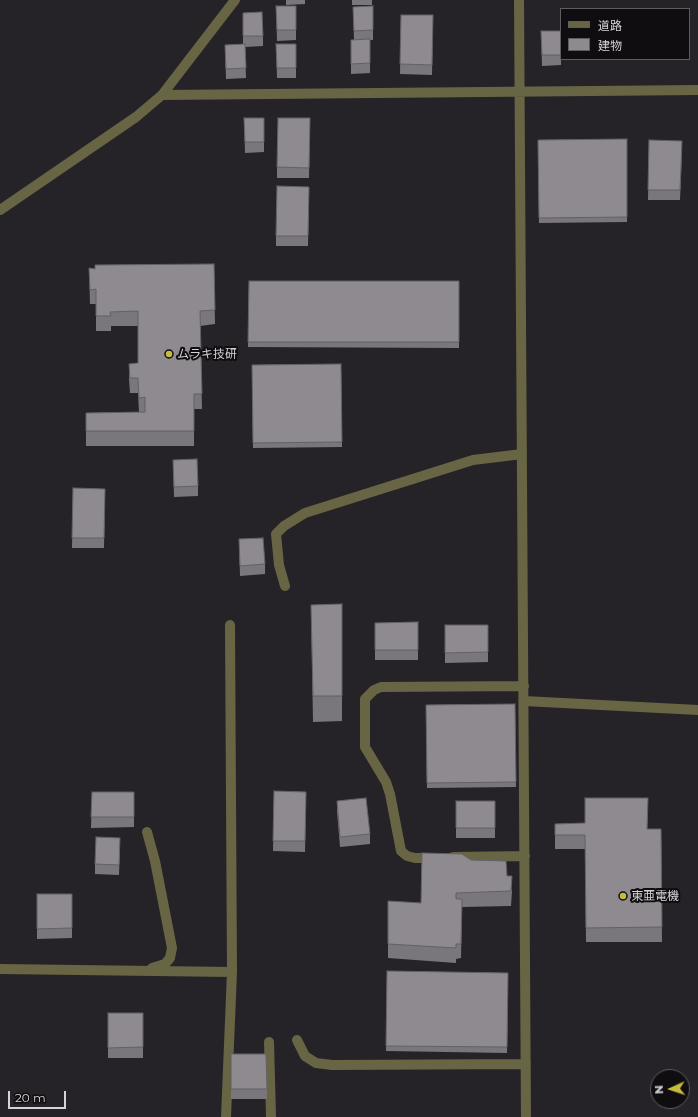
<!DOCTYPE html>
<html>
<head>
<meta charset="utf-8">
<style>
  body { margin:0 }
  #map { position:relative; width:698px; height:1117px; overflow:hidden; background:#262328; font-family:Montserrat,"Noto Sans JP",sans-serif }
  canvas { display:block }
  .legend { position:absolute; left:560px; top:8px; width:130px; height:52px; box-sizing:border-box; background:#0f0d0f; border:1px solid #5e5c5f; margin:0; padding:5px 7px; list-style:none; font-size:12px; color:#d5d3d6 }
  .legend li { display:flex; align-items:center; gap:8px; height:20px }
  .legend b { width:20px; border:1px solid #5e5c5f }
  .north { position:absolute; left:650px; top:1069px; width:40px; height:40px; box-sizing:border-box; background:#0f0d0f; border:1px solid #5e5c5f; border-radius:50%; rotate:267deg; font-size:11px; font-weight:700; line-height:16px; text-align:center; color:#d5d3d6 }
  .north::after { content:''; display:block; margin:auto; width:14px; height:18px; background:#c7bb3c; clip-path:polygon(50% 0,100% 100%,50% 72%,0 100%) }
  .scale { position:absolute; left:8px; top:1091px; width:58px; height:18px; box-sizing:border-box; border:2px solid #d5d3d6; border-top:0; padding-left:5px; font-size:12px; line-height:14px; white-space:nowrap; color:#d5d3d6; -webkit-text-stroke:3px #0f0d0f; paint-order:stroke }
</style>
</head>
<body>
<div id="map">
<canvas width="698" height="1117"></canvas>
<ul class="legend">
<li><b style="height:5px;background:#676543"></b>道路</li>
<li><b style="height:11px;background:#8e8a90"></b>建物</li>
</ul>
<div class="north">N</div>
<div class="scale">20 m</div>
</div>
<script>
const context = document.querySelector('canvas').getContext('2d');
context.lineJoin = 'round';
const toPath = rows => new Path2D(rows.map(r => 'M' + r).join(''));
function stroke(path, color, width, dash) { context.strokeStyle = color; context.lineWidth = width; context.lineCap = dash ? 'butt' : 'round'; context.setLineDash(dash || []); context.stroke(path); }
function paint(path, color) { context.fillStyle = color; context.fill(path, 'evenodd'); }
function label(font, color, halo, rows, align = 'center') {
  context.font = font + ' Montserrat,"Noto Sans JP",sans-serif'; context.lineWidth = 4; context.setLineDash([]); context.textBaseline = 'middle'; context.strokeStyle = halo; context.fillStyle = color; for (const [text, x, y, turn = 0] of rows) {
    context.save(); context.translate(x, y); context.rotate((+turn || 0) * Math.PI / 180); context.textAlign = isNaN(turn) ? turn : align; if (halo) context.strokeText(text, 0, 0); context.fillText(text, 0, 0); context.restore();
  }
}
stroke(toPath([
  [519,0,526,1117],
  [162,95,698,90],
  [0,210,136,117,162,95,235,0],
  [285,586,279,565,276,534,284,526,305,513,473,460,522,454],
  [524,701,698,710],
  [147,832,155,861,172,948,170,958,165,964,152,968],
  [453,857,525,856],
  [435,858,415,858,407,856,401,851,390,794,386,782,365,747,365,699,374,690,381,687,524,686],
  [0,969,232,972],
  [297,1040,305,1056,316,1063,332,1065,526,1064],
  [269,1042,271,1117],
  [226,1117,232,972,230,625]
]), '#676543', 10);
paint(toPath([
  [286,0,305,0,305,4,286,5],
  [352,0,372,0,372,5,352,5],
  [276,6,296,6,296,40,277,41],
  [373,6,373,40,370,40,370,73,351,74,351,40,354,40,353,7],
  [243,13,263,36,263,46,245,47,246,78,226,79,225,45,243,44],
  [401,15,433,15,432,75,400,74],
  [541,31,561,31,561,65,542,66],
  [276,44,296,44,296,78,277,78],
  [244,118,264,142,264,152,245,153],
  [310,118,309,178,277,178,277,167],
  [627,139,627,222,539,223,538,140],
  [649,140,682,151,680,200,648,200],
  [309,187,308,246,276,246,276,236],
  [214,264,215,324,200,326,202,409,194,409,194,446,86,446,86,413,139,412,138,393,130,393,129,379,129,364,138,363,138,326,111,326,111,331,96,331,96,304,90,304,89,268,95,269],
  [249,281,459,281,459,348,248,347],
  [341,364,342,447,253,448,252,365],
  [173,460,198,486,198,496,174,497],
  [73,488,105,489,104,548,72,548],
  [239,539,265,564,265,574,240,576],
  [342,604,342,721,313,722,311,605],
  [418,622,418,660,375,660,375,623],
  [445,625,488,625,488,662,445,663],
  [515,704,516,787,427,788,426,705],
  [274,791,306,792,305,852,273,851],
  [92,792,134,792,134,827,91,828],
  [585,798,648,813,647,829,661,829,662,942,586,942,585,849,555,849,555,824,585,823],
  [337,801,370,834,370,844,340,847,337,811],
  [456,801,495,801,495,838,456,838],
  [120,848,119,875,95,874,95,864],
  [471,860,507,876,512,891,511,906,462,907,461,958,456,959,456,963,388,958,388,901,421,903],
  [37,894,72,894,72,938,37,939],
  [387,971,508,973,507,1053,386,1051],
  [108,1013,143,1013,143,1058,108,1058],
  [231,1054,267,1089,267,1099,231,1099]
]), '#7a777c');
const building = toPath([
  [276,6,296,6,296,30,277,30,276,6],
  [373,6,373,30,354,31,353,7,373,6],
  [262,12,263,36,243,36,243,13,262,12],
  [401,15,433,15,432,65,400,64,401,15],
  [541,31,561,31,561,55,542,55,541,31],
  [370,39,370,63,351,64,351,40,370,39],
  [245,44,246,68,226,69,225,45,245,44],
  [276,44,296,44,296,68,277,68,276,44],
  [244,118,264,118,264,142,245,142,244,118],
  [278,118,310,118,309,168,277,167,278,118],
  [627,139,627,217,539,218,538,140,627,139],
  [649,140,682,141,680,190,648,190,649,140],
  [277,186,309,187,308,236,276,236,277,186],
  [214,264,215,310,200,311,202,394,194,394,194,431,86,431,86,413,145,412,145,397,139,398,138,378,130,378,129,364,138,363,138,311,110,312,111,316,96,316,96,289,90,290,89,268,95,269,95,265,214,264],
  [249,281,459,281,459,342,248,342,249,281],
  [341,364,342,442,253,443,252,365,341,364],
  [197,459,198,486,174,487,173,460,197,459],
  [73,488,105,489,104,538,72,538,73,488],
  [263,538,265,564,240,566,239,539,263,538],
  [342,604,342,696,313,696,311,605,342,604],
  [418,622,418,650,375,650,375,623,418,622],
  [445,625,488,625,488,652,445,653,445,625],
  [515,704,516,782,427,783,426,705,515,704],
  [274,791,306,792,305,841,273,841,274,791],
  [92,792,134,792,134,817,91,817,92,792],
  [366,798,370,834,340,837,337,801,366,798],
  [585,798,648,798,647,829,661,829,662,927,586,928,585,835,555,835,555,824,585,823,585,798],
  [456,801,495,801,495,828,456,828,456,801],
  [96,837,120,838,119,865,95,864,96,837],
  [422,853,462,854,471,860,506,861,507,876,512,876,511,891,456,893,456,899,462,899,461,944,456,944,456,948,388,944,388,901,421,903,422,853],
  [37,894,72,894,72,928,37,929,37,894],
  [387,971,508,973,507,1047,386,1046,387,971],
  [108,1013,143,1013,143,1047,108,1048,108,1013],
  [231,1054,266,1054,267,1089,231,1089,231,1054]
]);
paint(building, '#8e8a90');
stroke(building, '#636165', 1);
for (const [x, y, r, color] of [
  [169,354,4,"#c7bb3c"],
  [623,896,4,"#c7bb3c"]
]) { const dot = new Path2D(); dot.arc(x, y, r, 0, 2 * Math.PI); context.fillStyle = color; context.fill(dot); stroke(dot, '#0f0d0f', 1.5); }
label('12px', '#d5d3d6', '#0f0d0f', [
  ["ムラキ技研",177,354],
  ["東亜電機",631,896]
], 'left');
</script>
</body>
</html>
